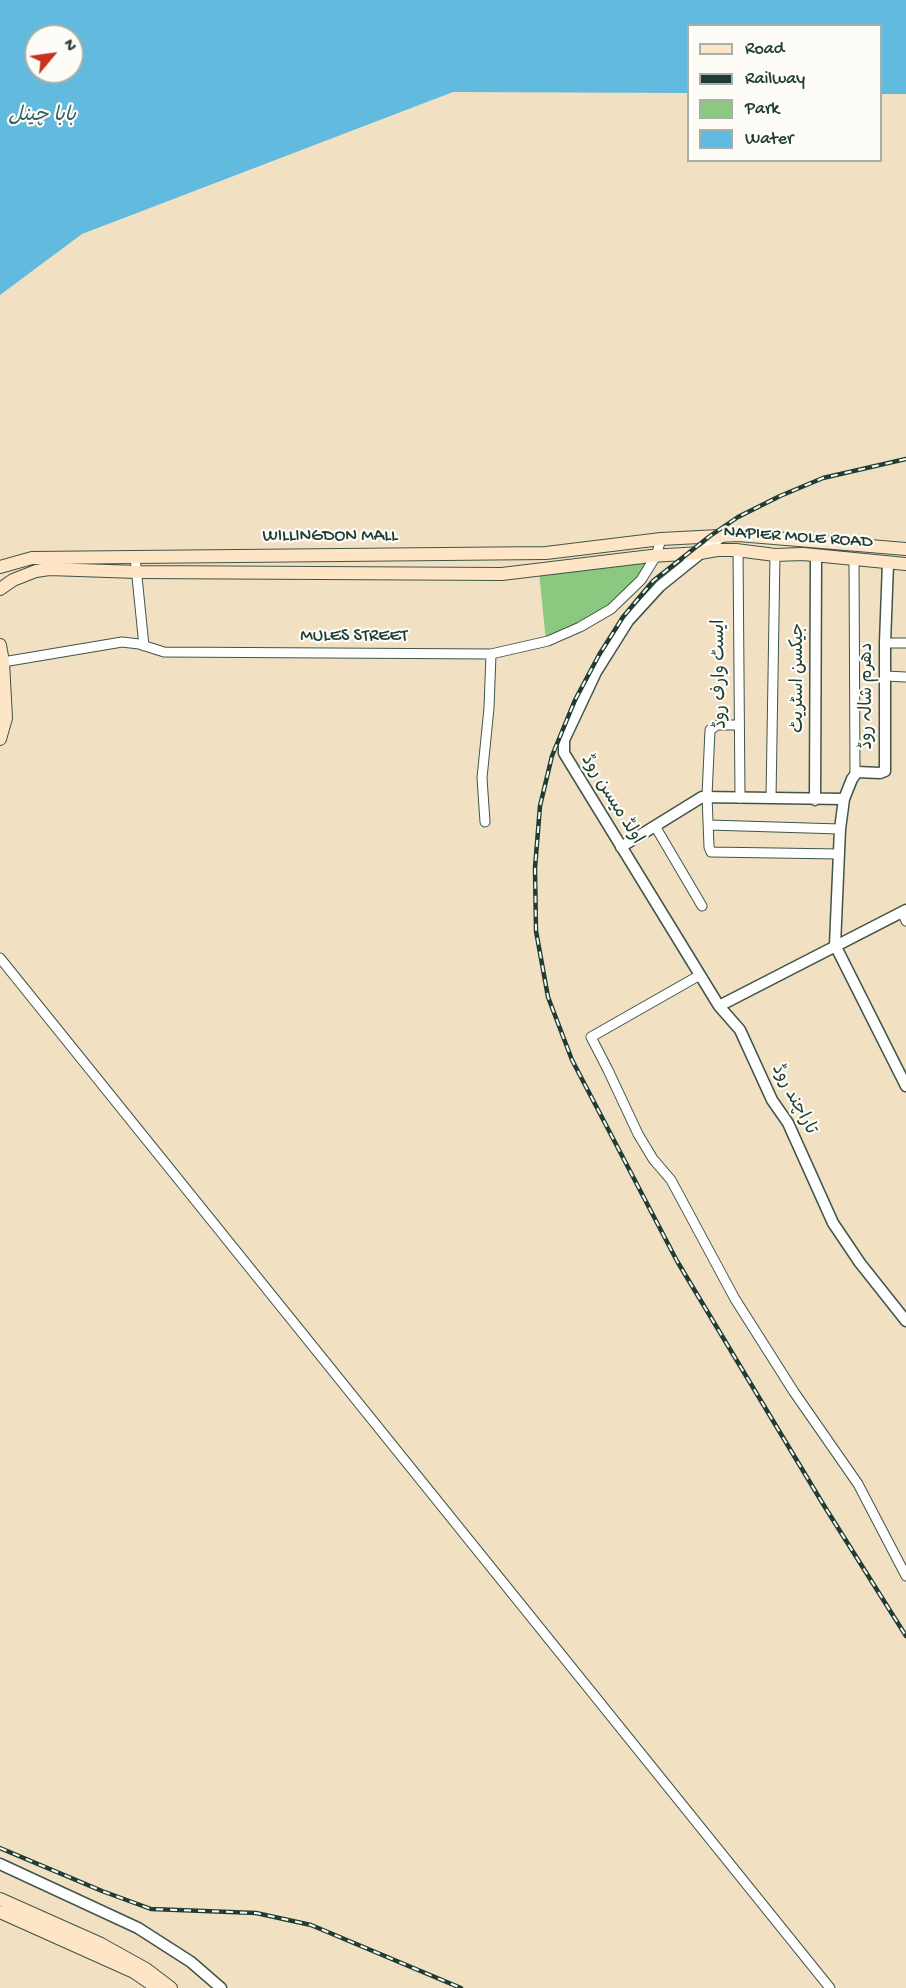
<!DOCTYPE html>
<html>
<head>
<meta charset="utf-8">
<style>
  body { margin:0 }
  #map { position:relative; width:906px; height:1988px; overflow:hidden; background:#f2e0c2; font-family:"Gochi Hand",sans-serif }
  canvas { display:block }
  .legend { position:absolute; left:687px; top:24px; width:195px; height:138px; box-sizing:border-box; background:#fdfcf7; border:2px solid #a4b0a9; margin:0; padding:8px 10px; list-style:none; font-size:18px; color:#1f3d34 }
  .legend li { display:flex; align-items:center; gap:12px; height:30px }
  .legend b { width:30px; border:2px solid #a4b0a9 }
  .north { position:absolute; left:24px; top:24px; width:60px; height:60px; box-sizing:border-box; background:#fdfcf7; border:2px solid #a4b0a9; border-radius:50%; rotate:61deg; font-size:16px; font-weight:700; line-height:24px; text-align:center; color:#1f3d34 }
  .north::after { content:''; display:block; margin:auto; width:21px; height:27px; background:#c8321e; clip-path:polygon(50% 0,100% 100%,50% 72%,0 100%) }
</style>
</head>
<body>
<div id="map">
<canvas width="906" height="1988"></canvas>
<ul class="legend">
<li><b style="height:8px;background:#fde5c5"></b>Road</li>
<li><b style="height:8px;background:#1f3d34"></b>Railway</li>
<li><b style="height:16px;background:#8bc980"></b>Park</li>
<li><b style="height:16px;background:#62badf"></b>Water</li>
</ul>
<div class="north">N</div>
</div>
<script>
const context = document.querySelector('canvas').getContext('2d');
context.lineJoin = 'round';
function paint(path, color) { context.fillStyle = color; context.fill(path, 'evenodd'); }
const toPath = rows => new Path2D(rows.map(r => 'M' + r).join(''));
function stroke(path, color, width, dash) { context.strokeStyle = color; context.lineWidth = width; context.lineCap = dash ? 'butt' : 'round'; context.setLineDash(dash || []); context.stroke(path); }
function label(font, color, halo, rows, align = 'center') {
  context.font = font + ' "Gochi Hand","Playpen Sans Arabic",sans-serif'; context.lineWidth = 4.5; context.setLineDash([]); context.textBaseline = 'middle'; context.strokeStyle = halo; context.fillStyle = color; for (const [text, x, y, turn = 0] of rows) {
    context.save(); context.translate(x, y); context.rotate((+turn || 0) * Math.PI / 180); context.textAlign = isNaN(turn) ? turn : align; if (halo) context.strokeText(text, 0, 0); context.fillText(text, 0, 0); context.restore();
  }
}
paint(toPath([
  [654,557,639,580,609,609,546,641,539,572]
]), '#8bc980');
paint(toPath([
  [0,0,906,0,906,94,881,94,880,26,688,26,688,93,453,92,82,234,0,295],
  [36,36,72,36,72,72,36,72]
]), '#62badf');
const minor = toPath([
  [738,550,740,798],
  [135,557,144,646],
  [854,560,855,774],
  [885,643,906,643],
  [3,662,122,642,139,644,164,652,491,654,548,641,580,627,611,609,641,580,656,556,661,539],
  [885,676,906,677],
  [739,725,717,725,710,730,707,796,709,847,711,852,839,854],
  [771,798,775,555],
  [485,822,482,778,489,708,491,654],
  [709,825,840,829],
  [655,826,702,906],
  [902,912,906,921],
  [0,958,830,1988],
  [700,975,591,1037,608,1070,638,1134,653,1159,671,1180,735,1299,794,1392,858,1484,906,1576]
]);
const tertiary = toPath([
  [722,536,660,586,628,621,596,672,564,740,564,753,719,1006,740,1030,772,1100,788,1123,833,1223,860,1263,906,1321],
  [888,563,885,643,885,771,880,773,857,772,852,779,844,799,840,829,835,945,906,1086],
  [815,800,816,556],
  [621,847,702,797,844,799],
  [719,1006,906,910],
  [0,1864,138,1928,191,1962,221,1988]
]);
const secondary = toPath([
  [0,567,32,558,546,553,661,539,738,535,906,549],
  [0,589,13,580,36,571,49,569,137,572,502,574,651,556,700,553,717,550,736,550,775,555,803,554,906,564],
  [0,645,3,662,6,718,0,739],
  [0,1899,101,1944,146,1969,171,1988],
  [0,1912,134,1972,157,1988]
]);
stroke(minor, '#3f5549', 11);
stroke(tertiary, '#3f5549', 13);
stroke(secondary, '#3f5549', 14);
stroke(minor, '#fff', 9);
stroke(tertiary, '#fff', 10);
stroke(secondary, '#fde5c5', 12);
const rail = toPath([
  [906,459,823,478,780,496,738,517,710,536,653,581,623,617,599,655,575,700,552,756,540,806,535,868,536,931,548,997,572,1060,677,1261,823,1504,906,1636],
  [0,1848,102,1891,151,1909,256,1913,311,1925,461,1988]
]);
stroke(rail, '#1f3d34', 4.5);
stroke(rail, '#fdfcf7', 2, [7]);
label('18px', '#1f3d34', '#fdfcf7', [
  ["WILLINGDON MALL",330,537],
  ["NAPIER MOLE ROAD",798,538,4],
  ["MULES STREET",354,637],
  ["ایسٹ وارف روڈ",721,674,-91],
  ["جیکسن اسٹریٹ",799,678,-90],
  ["دھرم شالہ روڈ",868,696,-90],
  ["اولڈ میسن روڈ",611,800,58],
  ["تاراچند روڈ",793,1100,62]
]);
label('italic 20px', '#336267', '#fdfcf7', [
  ["بابا چینل",42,117]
]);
</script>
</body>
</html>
